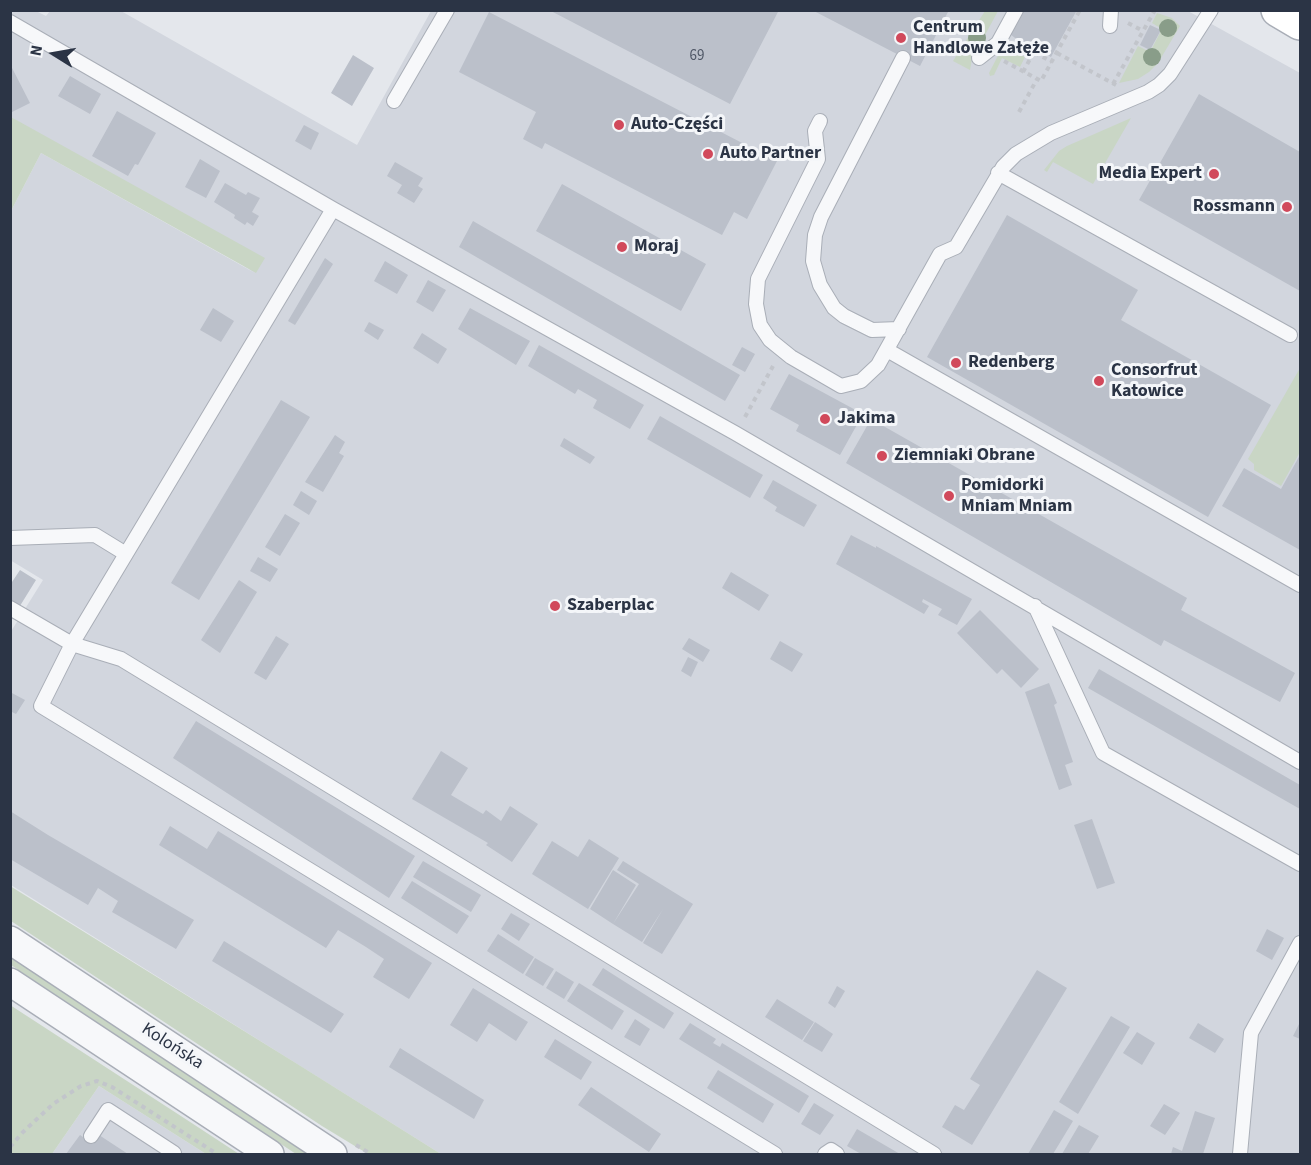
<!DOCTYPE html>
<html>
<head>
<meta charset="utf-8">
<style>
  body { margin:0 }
  #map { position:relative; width:1311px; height:1165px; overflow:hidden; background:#e4e7ec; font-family:"Source Sans 3",sans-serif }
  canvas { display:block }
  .frame { position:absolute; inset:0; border:12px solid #2b3445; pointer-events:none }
  .north { position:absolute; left:24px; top:24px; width:60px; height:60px; -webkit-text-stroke:4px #f4f6f9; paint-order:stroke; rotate:281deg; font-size:16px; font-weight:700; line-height:24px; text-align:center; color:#2b3445 }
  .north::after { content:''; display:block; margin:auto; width:21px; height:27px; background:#2b3445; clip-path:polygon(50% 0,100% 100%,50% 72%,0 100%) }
</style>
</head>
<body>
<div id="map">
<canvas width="1311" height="1165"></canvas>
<div class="frame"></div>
<div class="north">N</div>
</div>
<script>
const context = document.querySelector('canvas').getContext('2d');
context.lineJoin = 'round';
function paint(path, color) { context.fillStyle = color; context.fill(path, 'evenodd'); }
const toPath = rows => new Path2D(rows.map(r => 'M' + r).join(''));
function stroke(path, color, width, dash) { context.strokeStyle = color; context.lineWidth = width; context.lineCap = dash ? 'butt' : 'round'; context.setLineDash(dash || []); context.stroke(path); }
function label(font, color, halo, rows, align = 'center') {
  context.font = font + ' "Source Sans 3",sans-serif'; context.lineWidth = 6; context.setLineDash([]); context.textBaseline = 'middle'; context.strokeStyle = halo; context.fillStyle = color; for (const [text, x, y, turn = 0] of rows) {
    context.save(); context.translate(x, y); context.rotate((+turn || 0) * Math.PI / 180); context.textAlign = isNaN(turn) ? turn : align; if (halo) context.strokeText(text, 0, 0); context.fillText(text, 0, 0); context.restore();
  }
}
paint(toPath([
  [11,11,36,11,46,16,50,11,121,11,357,145,431,11,1188,11,1300,73,1300,1154,441,1154,11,885,10,633,43,580,10,560,11,211,41,153,255,273,11,117],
  [99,1086,206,1154,52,1154]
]), '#d2d6de');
paint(toPath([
  [985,11,998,11,972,59,970,70,953,61],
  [1157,13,1172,18,1180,26,1158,63,1149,72,1138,79,1119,83,1138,46,1150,52,1162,29,1152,23],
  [1003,46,1025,57,1020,67,1002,58,994,75,990,76,989,73],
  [11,117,265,258,256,273,41,153,11,211],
  [1131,118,1093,184,1053,162,1047,172,1044,170,1059,151,1067,146],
  [1300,368,1300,452,1281,486,1254,470,1254,464,1248,459],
  [10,886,299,1065,441,1154,368,1154,322,1126,11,921],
  [10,957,310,1154,296,1154,11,965],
  [10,1005,184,1118,239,1154,206,1154,99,1086,52,1154,11,1154]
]), '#c9d6c5');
paint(toPath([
  [549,10,779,10,730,104],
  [812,10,949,10,920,66],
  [1023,10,1077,10,1051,57,1025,43,1024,45,1010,34],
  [489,12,777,161,747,219,734,212,722,235,545,143,542,149,523,139,536,112,459,72],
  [1150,25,1161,30,1150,50,1140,45],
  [353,55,374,68,352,106,331,93],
  [10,64,30,103,10,113],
  [70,76,101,94,90,114,58,96],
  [1199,94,1300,152,1300,291,1139,200],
  [117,111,156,133,138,165,135,164,128,176,92,156],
  [304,125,319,133,311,150,295,141],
  [200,159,220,171,206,198,185,187],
  [395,162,423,178,418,186,423,189,414,203,397,193,402,185,387,176],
  [225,183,246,195,248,192,260,198,252,212,259,216,253,226,247,222,245,225,234,218,235,215,214,202],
  [562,184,706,264,681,311,536,231],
  [1007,215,1138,290,1121,320,1271,405,1208,517,927,357],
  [473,221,740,375,725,401,459,247],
  [325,258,333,264,295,325,288,321],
  [385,261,408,275,397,294,374,281],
  [428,280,446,290,433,312,416,302],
  [213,308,234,321,221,342,200,330],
  [470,308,530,341,516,365,458,329],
  [369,322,384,330,378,340,364,331],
  [422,333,447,349,438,364,413,348],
  [539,345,644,405,630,429,593,408,597,400,578,389,575,394,528,366],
  [742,347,755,354,745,372,732,365],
  [789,374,863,414,840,455,796,431,799,425,770,409],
  [281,400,310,417,199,600,171,583],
  [660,416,763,475,750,498,647,439],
  [871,419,1187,598,1181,610,1295,673,1280,702,1164,640,1161,646,846,463],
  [335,435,345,442,339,453,344,456,323,492,305,482],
  [564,438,595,457,590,464,560,446],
  [1300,455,1300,550,1222,506,1244,468,1281,489],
  [773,480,817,505,804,527,775,511,777,507,763,498],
  [301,491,317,501,309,515,293,505],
  [285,514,300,523,280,556,265,547],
  [851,535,876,548,876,546,972,599,957,625,938,615,942,609,923,599,922,602,929,606,924,614,836,564],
  [258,557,278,569,270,582,250,571],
  [20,570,36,580,10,622,10,585],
  [731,572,769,595,759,611,722,588],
  [239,580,257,592,220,653,201,640],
  [980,610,1039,669,1021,688,1002,669,997,674,957,633],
  [276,636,289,644,266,680,254,673],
  [689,638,710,650,703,662,682,649],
  [780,641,803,654,792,672,770,659],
  [688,657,698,662,691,677,681,671],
  [1099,669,1300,785,1300,809,1088,688],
  [1049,683,1057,703,1054,705,1073,762,1065,765,1072,785,1059,790,1025,692],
  [10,692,25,700,16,714,10,711],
  [196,721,415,856,389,898,173,758],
  [441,751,468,768,451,795,483,814,486,810,501,821,510,806,538,824,512,862,486,845,488,843,412,799],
  [10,811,48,835,194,920,176,949,112,912,118,901,98,888,88,905,10,859],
  [1092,819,1115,883,1097,889,1074,825],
  [170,826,207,849,218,831,432,963,409,999,373,977,384,959,366,947,338,930,326,948,159,845],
  [589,839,619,858,588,909,532,874,552,841,578,857],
  [423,861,481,895,471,912,413,877],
  [623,861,693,904,662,954,643,943,663,909,642,942,613,924,639,884,617,870],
  [613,870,636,885,613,924,590,909],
  [412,881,469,916,457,934,401,898],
  [511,913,530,924,519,941,501,929],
  [1267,929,1284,938,1272,960,1256,951],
  [498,934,534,957,523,974,487,951],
  [224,941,344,1014,331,1033,212,961],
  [535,958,554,969,543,986,525,975],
  [603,968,674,1013,664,1029,592,985],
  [1037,970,1067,988,972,1145,942,1127,955,1105,964,1110,980,1085,970,1079],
  [556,971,574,982,564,999,546,988],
  [579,983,624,1011,612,1030,567,1001],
  [837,986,845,991,835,1008,828,1003],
  [473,988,528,1022,516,1041,489,1023,477,1042,450,1025],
  [777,999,814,1022,802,1040,765,1017],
  [1111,1016,1130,1027,1078,1114,1059,1102],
  [635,1019,650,1029,640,1046,624,1037],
  [815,1022,833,1034,822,1052,803,1041],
  [1300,1022,1300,1039,1293,1036],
  [690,1023,716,1039,713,1043,720,1047,722,1043,809,1096,799,1113,679,1039],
  [1198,1023,1224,1039,1215,1053,1189,1038],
  [1137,1032,1155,1043,1142,1065,1123,1053],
  [555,1039,592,1062,581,1080,544,1057],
  [400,1048,484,1100,474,1119,389,1067],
  [718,1070,774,1104,763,1123,707,1088],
  [591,1087,661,1134,649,1152,578,1105],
  [814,1103,834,1115,820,1135,801,1124],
  [1164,1104,1180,1113,1165,1135,1150,1126],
  [1054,1110,1073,1121,1053,1154,1028,1154],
  [1195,1111,1215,1118,1203,1154,1171,1154,1173,1147,1182,1151],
  [1079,1125,1099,1136,1088,1154,1062,1154],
  [857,1129,900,1154,861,1154,847,1146],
  [80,1135,93,1144,99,1135,128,1154,66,1154]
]), '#bbc0ca');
const service = toPath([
  [10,22,333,209,735,433,1300,762],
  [1110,26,1111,10],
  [979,58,998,43,1016,10],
  [394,101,447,10],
  [820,121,815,131,818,159,758,279,756,304,760,325,770,340,791,357,841,386,861,381,878,365,940,254,956,247,1003,167,1016,154,1051,133,1148,92,1159,85,1170,74,1211,10],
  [998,173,1290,335],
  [333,209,72,644,41,706,775,1154],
  [899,329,872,330,844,316,834,308,820,285,813,261,815,235,821,217,903,58],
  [887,350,1300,585],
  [10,538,95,535,126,554],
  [1035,606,1103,753,1300,864],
  [10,608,72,644,121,659,934,1154],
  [91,1136,108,1110,174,1153,173,1154],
  [825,1154,831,1150,837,1154],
  [1240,1154,1251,1033,1300,943]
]);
const minor = toPath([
  [10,940,333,1154],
  [10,982,270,1154]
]);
const secondary = toPath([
  [1278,10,1300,23]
]);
stroke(service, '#a9aeb7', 16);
stroke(minor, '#a9aeb7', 30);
stroke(secondary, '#a9aeb7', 36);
stroke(toPath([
  [1128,23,1143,31],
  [1019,44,1052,62],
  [1057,53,1116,85],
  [1004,61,1041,81,1080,10],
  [1023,72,1036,48],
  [1113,84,1155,10],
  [1019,112,1037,79],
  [745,417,773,366],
  [356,1145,371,1154],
  [10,1147,23,1132,53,1104,81,1086,97,1081,112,1087,217,1154]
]), '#c2c5cb', 4, [4.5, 4.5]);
stroke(service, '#f7f8fa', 14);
stroke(minor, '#f7f8fa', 27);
stroke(secondary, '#fff', 33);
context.fillStyle = '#899d89';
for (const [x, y] of [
  [1168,28],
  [977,38],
  [1152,57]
]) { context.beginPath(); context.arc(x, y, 9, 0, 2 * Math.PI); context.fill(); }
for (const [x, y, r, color] of [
  [901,38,6,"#d1495b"],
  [619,125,6,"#d1495b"],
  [708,154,6,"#d1495b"],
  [1214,174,6,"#d1495b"],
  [1287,207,6,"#d1495b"],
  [622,247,6,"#d1495b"],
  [956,363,6,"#d1495b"],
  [1099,381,6,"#d1495b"],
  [825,419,6,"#d1495b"],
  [882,456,6,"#d1495b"],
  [949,496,6,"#d1495b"],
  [555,606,6,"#d1495b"]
]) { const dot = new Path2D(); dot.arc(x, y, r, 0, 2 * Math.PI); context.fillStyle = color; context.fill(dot); stroke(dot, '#f4f6f9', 2); }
label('15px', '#4f5766', null, [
  ["69",697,57]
]);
label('bold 18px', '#2b3445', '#f4f6f9', [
  ["Centrum",913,28],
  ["Handlowe Załęże",913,49],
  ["Auto-Części",631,125],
  ["Auto Partner",720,154],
  ["Media Expert",1202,174,"right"],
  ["Rossmann",1275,207,"right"],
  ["Moraj",634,247],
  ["Redenberg",968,363],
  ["Consorfrut",1111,371],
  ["Katowice",1111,392],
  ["Jakima",837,419],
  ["Ziemniaki Obrane",894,456],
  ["Pomidorki",961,486],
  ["Mniam Mniam",961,507],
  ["Szaberplac",567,606]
], 'left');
label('18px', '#2b3445', '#f4f6f9', [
  ["Kolońska",172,1047,33]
]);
</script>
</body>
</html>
